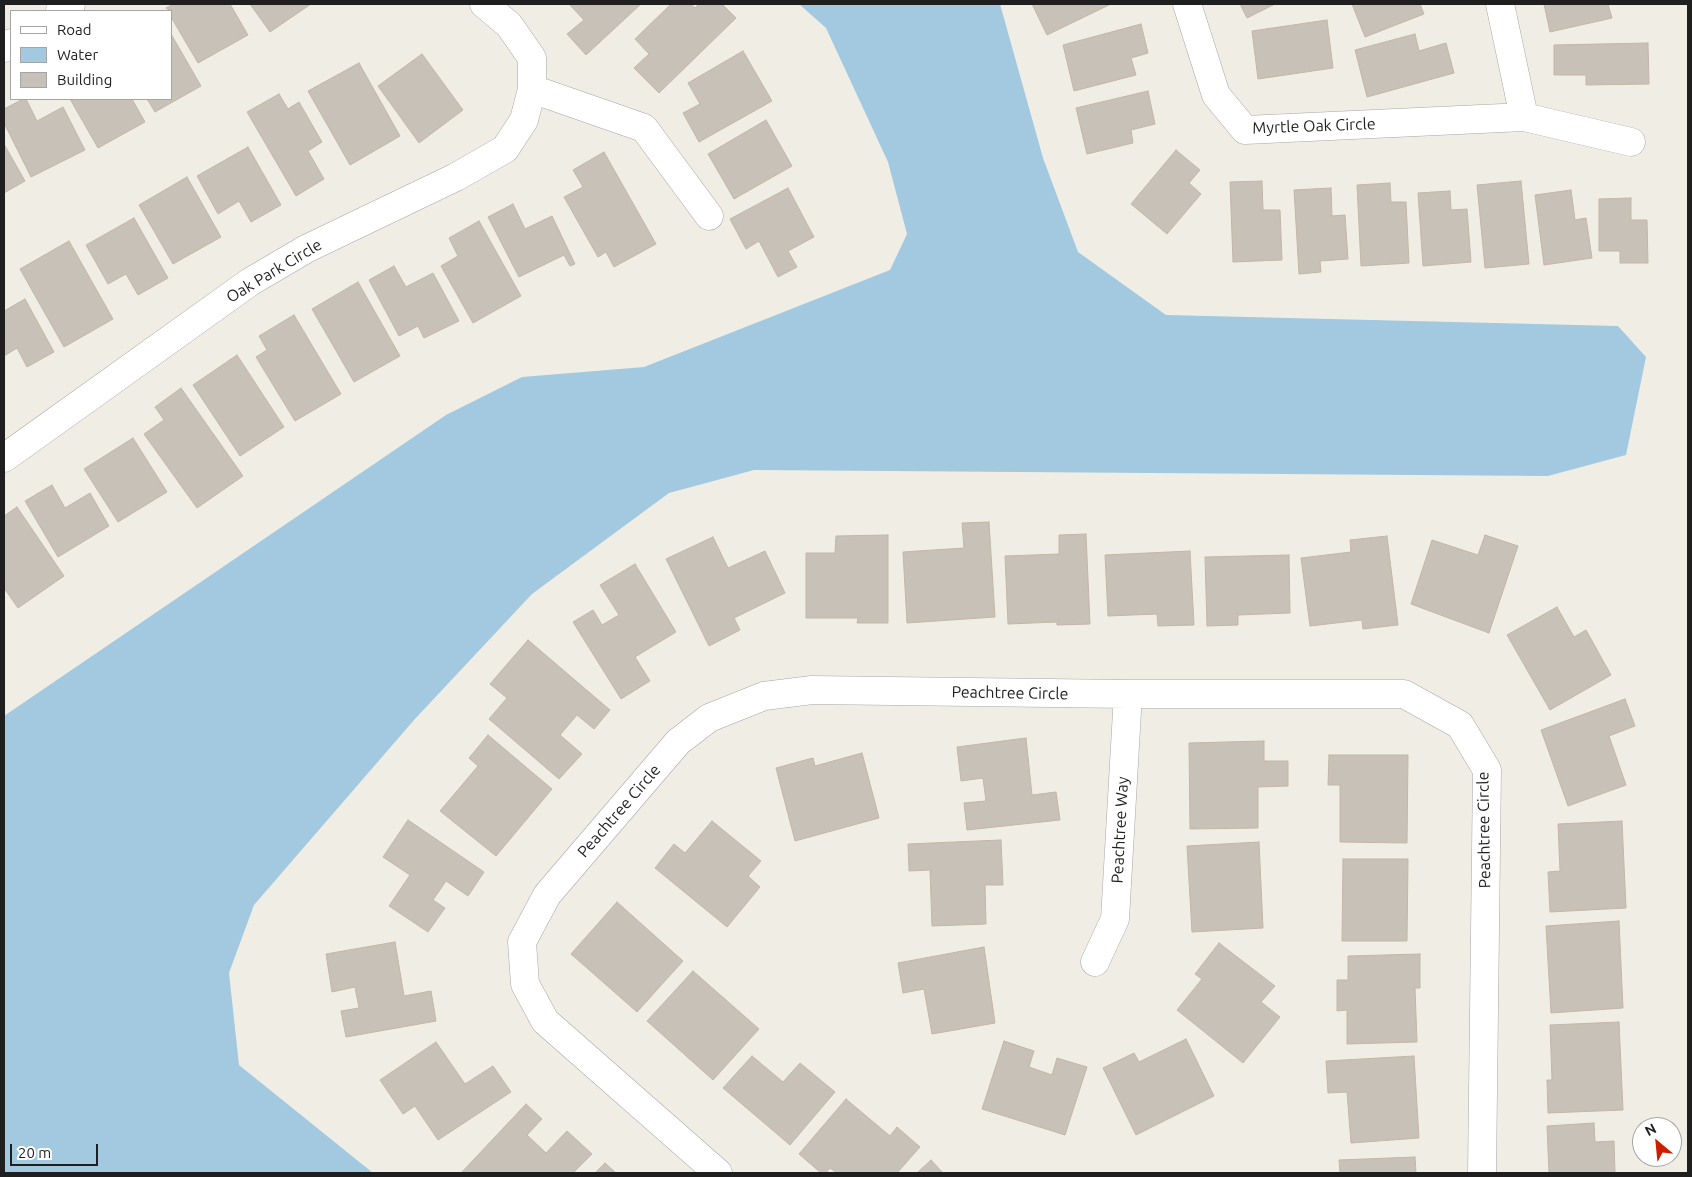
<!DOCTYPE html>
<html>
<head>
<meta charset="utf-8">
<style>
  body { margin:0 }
  #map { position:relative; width:1692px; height:1177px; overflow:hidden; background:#f0eee4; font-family:Ubuntu,sans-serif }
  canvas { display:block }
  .frame { position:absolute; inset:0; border:5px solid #1f1f1f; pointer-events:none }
  .legend { position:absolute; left:10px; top:10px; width:162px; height:90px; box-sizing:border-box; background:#fff; border:1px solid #a5a5a5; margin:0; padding:6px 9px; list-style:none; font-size:15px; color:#1f1f1f }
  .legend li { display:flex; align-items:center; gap:10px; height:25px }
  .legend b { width:25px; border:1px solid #a5a5a5 }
  .north { position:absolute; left:1632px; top:1117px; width:50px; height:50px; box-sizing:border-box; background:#fff; border:1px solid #a5a5a5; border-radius:50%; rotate:332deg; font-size:14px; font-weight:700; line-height:20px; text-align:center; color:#1f1f1f }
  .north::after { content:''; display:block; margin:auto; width:18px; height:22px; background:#cd1d00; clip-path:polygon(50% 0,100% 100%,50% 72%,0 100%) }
  .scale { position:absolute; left:10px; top:1144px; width:88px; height:22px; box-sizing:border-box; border:2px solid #1f1f1f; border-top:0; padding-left:6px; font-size:15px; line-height:18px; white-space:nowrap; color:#1f1f1f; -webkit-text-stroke:4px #fff; paint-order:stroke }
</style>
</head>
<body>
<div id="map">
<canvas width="1692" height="1177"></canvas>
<div class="frame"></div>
<ul class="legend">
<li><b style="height:6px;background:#fff"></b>Road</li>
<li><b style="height:14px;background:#a2c9e0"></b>Water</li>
<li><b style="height:14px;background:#c8c1b7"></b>Building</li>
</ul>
<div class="north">N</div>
<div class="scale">20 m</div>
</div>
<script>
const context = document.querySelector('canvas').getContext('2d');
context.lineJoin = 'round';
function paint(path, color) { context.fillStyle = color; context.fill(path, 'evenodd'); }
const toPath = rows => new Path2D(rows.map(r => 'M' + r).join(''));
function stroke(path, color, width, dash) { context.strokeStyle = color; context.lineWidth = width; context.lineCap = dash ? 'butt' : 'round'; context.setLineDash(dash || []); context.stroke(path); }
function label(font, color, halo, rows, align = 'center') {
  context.font = font + ' Ubuntu,sans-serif'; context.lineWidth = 5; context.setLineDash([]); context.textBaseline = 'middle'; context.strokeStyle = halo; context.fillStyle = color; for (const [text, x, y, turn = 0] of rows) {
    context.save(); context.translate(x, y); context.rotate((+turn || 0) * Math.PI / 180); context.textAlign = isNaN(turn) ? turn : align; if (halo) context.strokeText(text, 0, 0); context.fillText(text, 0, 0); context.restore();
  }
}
paint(toPath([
  [799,4,1000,4,1043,158,1078,252,1166,315,1618,326,1646,357,1626,455,1548,476,754,470,669,493,532,594,414,720,254,905,229,973,239,1065,373,1173,4,1173,4,716,446,415,522,377,644,367,890,270,907,234,888,162,826,28]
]), '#a2c9e0');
const building = toPath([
  [174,4,230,4,248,35,198,63,171,17,171,11,166,8,174,4],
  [250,4,311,4,270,32,250,4],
  [569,4,641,4,586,55,567,34,584,20,569,4],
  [671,4,691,4,695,8,699,4,722,4,736,18,659,93,634,68,649,54,635,39,671,4],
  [1032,4,1111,4,1047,35,1032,4],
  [1240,4,1275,4,1247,18,1240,4],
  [1352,4,1420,4,1424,14,1365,37,1352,4],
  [1544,4,1608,4,1612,18,1550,32,1544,4],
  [1327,20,1333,68,1258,79,1252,31,1327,20],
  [1141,24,1148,53,1131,58,1136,75,1074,91,1063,45,1141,24],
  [171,34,201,86,155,112,147,99,171,99,171,34],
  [1415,34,1419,51,1446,43,1454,73,1367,97,1355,50,1415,34],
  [1648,43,1649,84,1586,85,1586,75,1554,75,1554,45,1648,43],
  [743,51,772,101,699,142,683,113,700,104,688,83,743,51],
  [422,54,463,110,419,143,378,86,422,54],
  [359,63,400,136,350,165,308,91,359,63],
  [1148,91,1155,124,1131,130,1133,143,1087,154,1076,108,1148,91],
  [279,94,288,109,299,102,322,142,308,151,324,179,296,196,247,112,279,94],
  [23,99,26,99,37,121,63,107,85,150,31,177,4,123,4,109,23,99],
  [70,99,132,99,145,122,98,148,70,99],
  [766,120,792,166,734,199,708,154,766,120],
  [4,144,25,181,4,193,4,144],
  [248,147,281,205,251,222,239,201,218,214,197,176,248,147],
  [1176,150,1200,170,1189,183,1201,194,1167,234,1131,204,1176,150],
  [604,152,656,244,614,267,606,252,598,257,564,197,583,187,573,170,604,152],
  [187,177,221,237,173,264,139,205,187,177],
  [1262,181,1263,210,1280,210,1282,260,1233,262,1230,182,1262,181],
  [1521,181,1529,264,1485,268,1477,185,1521,181],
  [1390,183,1391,202,1406,202,1409,263,1361,266,1357,185,1390,183],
  [788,188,814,237,788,251,797,267,778,277,759,241,746,249,730,219,788,188],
  [1331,188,1332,216,1345,215,1348,259,1320,261,1321,272,1299,274,1294,190,1331,188],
  [1571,190,1575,220,1586,218,1592,258,1544,265,1535,195,1571,190],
  [1450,191,1451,210,1467,209,1471,262,1423,266,1418,193,1450,191],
  [1631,198,1631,220,1647,220,1648,263,1620,263,1620,251,1599,251,1599,199,1631,198],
  [513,204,525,229,552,216,575,264,570,266,564,255,519,277,488,217,513,204],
  [134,218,168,278,138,295,126,274,108,284,86,245,134,218],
  [479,221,521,296,473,323,441,266,458,256,449,238,479,221],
  [69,241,113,319,64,347,20,269,69,241],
  [394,266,406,287,433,273,459,321,424,338,418,326,399,336,369,280,394,266],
  [358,282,400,356,354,382,312,309,358,282],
  [25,299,54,352,27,367,17,348,4,356,4,311,25,299],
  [294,315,341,394,295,421,256,357,267,350,259,336,294,315],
  [237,355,284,427,240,456,193,385,237,355],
  [181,388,243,476,197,508,144,434,164,420,155,407,181,388],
  [133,438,167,492,118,522,84,469,133,438],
  [52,485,65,508,90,493,109,526,58,557,25,501,52,485],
  [17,507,64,576,18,608,4,588,4,516,17,507],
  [989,522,995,617,907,623,903,552,964,548,962,523,989,522],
  [1086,534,1090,624,1057,625,1057,622,1008,624,1005,556,1059,554,1059,535,1086,534],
  [888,535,888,623,857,623,858,618,806,618,806,553,835,553,836,536,888,535],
  [1485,535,1518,546,1489,633,1411,604,1432,540,1478,555,1485,535],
  [1387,536,1398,625,1363,629,1362,620,1310,626,1301,558,1351,552,1350,540,1387,536],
  [713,537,728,568,765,551,785,593,734,618,740,630,709,646,666,559,713,537],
  [1190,551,1194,625,1158,626,1157,614,1108,616,1105,555,1190,551],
  [1289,555,1290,613,1238,615,1238,625,1207,626,1205,557,1289,555],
  [635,564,676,632,635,657,650,681,621,699,573,622,593,610,602,625,619,615,600,585,635,564],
  [1557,607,1574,637,1586,630,1611,675,1550,710,1507,635,1557,607],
  [528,640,610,710,594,729,577,715,560,735,582,754,559,779,489,719,507,698,490,684,528,640],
  [1625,699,1635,726,1609,736,1626,785,1568,806,1541,730,1625,699],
  [488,735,552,789,496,856,440,811,478,766,469,758,488,735],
  [1026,738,1032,795,1056,792,1060,820,967,830,964,803,986,801,983,778,961,781,957,747,1026,738],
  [1264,741,1264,761,1288,761,1288,786,1258,787,1258,828,1190,829,1189,743,1264,741],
  [862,753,879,818,795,841,776,768,813,758,815,766,862,753],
  [1329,755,1408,755,1407,843,1340,842,1340,785,1328,785,1329,755],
  [408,820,484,872,468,896,446,881,433,900,445,908,428,932,389,906,410,875,383,857,408,820],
  [712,821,761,861,748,876,760,887,727,927,655,868,674,844,685,853,712,821],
  [1622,821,1626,908,1550,912,1548,872,1560,871,1558,824,1622,821],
  [1001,840,1003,885,985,885,986,924,932,926,930,870,909,871,908,844,1001,840],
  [1259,842,1263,928,1192,932,1187,846,1259,842],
  [1343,859,1408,859,1407,941,1342,941,1343,859],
  [617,902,683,961,637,1012,571,954,617,902],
  [1619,921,1623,1008,1551,1013,1546,926,1619,921],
  [395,942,404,996,431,991,436,1021,346,1037,341,1011,359,1008,355,987,332,992,326,954,395,942],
  [1219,943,1275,986,1261,1002,1280,1017,1243,1063,1177,1010,1202,979,1195,974,1219,943],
  [984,947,995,1023,932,1034,924,989,903,993,898,963,984,947],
  [1420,954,1420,988,1415,988,1417,1042,1347,1044,1347,1010,1337,1011,1337,980,1348,980,1348,956,1420,954],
  [693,971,759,1029,713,1080,647,1021,693,971],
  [1619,1022,1623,1110,1548,1113,1547,1080,1552,1080,1550,1025,1619,1022],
  [1186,1039,1214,1096,1136,1135,1103,1068,1134,1053,1139,1062,1186,1039],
  [1004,1041,1034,1051,1029,1067,1052,1075,1057,1058,1087,1067,1065,1135,982,1109,1004,1041],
  [436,1042,465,1084,493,1066,511,1092,438,1140,415,1106,403,1114,380,1080,436,1042],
  [752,1056,783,1082,800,1063,835,1092,790,1145,723,1088,752,1056],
  [1414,1056,1419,1138,1351,1143,1347,1092,1328,1093,1326,1061,1414,1056],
  [846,1099,890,1136,897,1127,920,1147,897,1173,837,1173,830,1168,826,1173,821,1173,799,1154,846,1099],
  [526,1104,542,1119,527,1135,546,1153,567,1131,592,1154,573,1173,461,1173,526,1104],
  [1594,1123,1595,1142,1614,1141,1615,1173,1549,1173,1547,1126,1594,1123],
  [1415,1157,1416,1173,1340,1173,1339,1160,1415,1157],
  [931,1160,943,1173,917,1173,931,1160],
  [605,1163,616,1173,595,1173,605,1163]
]);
paint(building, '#c8c1b7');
stroke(building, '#c2b6a6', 1);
const minor = toPath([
  [484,4,509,25,532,58,532,89,644,128,709,216],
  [1187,4,1216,95,1245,130,1524,117,1631,142],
  [1500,4,1524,117],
  [60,11,71,4],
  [4,48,11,43],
  [4,458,250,282,306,249,456,177,505,149,524,120,532,89],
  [1095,962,1115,919,1128,694],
  [718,1173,545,1021,525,984,522,942,547,895,678,742,709,718,764,696,812,690,1128,694,1404,694,1460,725,1487,770,1482,1173]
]);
stroke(minor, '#a6a6a6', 29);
stroke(minor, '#fff', 28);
label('16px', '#1f1f1f', '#fff', [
  ["Myrtle Oak Circle",1314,126,-2],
  ["Oak Park Circle",274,271,-31],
  ["Peachtree Circle",1010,693,1],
  ["Peachtree Circle",619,811,-49],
  ["Peachtree Way",1120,830,-87],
  ["Peachtree Circle",1484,830,-91]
]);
</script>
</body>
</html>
